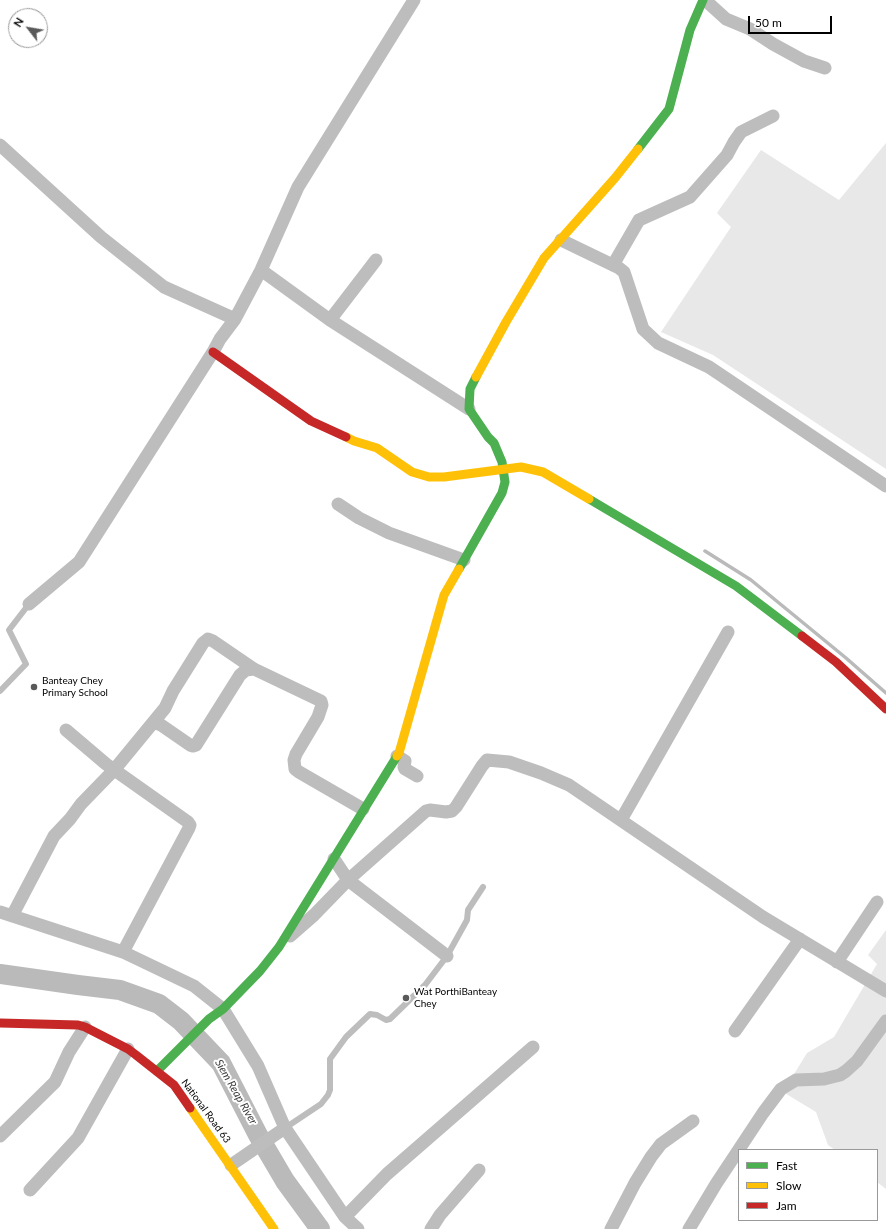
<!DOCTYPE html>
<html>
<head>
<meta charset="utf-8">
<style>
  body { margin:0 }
  #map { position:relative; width:886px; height:1229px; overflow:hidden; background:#fff; font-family:Lato,sans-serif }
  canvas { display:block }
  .legend { position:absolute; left:738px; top:1149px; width:140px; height:72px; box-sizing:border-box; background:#fff; border:1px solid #999; margin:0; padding:5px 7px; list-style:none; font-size:12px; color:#000 }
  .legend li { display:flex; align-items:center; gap:8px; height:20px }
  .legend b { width:20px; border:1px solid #999 }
  .north { position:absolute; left:8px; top:8px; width:40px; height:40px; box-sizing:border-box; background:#fff; border:1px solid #999; border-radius:50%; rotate:301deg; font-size:11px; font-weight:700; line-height:16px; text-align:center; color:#000 }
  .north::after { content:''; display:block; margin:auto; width:14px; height:18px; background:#595959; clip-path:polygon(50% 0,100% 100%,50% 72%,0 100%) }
  .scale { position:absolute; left:748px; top:16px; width:84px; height:18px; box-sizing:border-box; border:2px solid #000; border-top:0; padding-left:5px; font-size:12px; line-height:14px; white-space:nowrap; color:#000; -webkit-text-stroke:3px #fff; paint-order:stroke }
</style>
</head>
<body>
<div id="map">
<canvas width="886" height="1229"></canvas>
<ul class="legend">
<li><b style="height:5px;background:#4caf50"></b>Fast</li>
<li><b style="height:5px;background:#ffc107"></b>Slow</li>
<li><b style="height:5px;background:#c62828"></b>Jam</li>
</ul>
<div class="north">N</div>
<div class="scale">50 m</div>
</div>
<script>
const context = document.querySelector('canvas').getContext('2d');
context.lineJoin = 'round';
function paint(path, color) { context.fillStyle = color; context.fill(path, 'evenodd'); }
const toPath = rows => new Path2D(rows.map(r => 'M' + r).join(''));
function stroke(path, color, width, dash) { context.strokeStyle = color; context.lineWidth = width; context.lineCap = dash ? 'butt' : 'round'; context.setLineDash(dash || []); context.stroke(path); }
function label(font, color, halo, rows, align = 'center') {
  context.font = font + ' Lato,sans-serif'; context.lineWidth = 4; context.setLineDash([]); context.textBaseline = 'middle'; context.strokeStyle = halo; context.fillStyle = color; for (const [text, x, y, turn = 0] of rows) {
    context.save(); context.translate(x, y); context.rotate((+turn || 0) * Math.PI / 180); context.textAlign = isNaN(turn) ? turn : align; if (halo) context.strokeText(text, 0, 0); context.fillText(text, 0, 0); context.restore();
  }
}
paint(toPath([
  [886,143,886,469,713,355,661,332,731,227,717,213,761,150,839,200],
  [886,930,886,1189,877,1182,877,1150,835,1150,828,1145,816,1112,783,1092,807,1053,834,1037,877,964,868,955]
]), '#e8e8e8');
stroke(toPath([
  [705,551,751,580,846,658,886,693]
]), '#bababa', 3.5);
stroke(toPath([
  [0,974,78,985,120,990,159,1004,181,1021,221,1063,258,1135,285,1181,320,1229]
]), '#bababa', 20);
stroke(toPath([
  [0,691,26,664,9,630,29,604],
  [285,1128,321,1104,328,1095,330,1090,330,1059,346,1037,370,1014,377,1015,386,1020,390,1019,425,985,447,956,467,920,468,910,483,887]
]), '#bdbdbd', 6);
stroke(toPath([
  [705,0,726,19,750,29,773,44,804,61,825,68],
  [0,145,101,237,164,287,235,319],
  [561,240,619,268,624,272,643,329,658,343,709,367,886,486],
  [613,265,639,220,690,197,727,155,734,142,741,132,773,116],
  [261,270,330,320,469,409],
  [330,320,376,260],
  [338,504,359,518,389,533,464,560],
  [29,604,79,562,213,352,220,339,235,319,261,270,298,187,414,0],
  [154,722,161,725,190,745,193,746,196,745,240,675,246,670,254,669],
  [66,730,106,764,188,822,190,825,189,828,123,952],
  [397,756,405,761,404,767,405,769,417,776],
  [621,820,728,632],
  [334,859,348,880,447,956],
  [0,912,123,952,194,986,223,1009,258,1066,285,1128,345,1217,358,1229],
  [12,916,54,836,70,819,81,804,114,770,165,708,173,691,203,643,208,639,213,641,254,669,321,701,322,705,318,717,296,754,294,760,295,769,299,772,363,809],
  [290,936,314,915,348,880,426,811,430,810,446,812,452,811,456,807,482,766,487,760,509,762,541,773,569,785,763,917,886,991],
  [837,962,877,902],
  [735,1031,800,939],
  [0,1136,55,1082,69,1052,85,1027],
  [231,1165,285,1128],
  [30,1190,78,1138,128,1049],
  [345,1217,387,1174,533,1047],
  [431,1229,440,1215,479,1170],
  [611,1229,635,1183,651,1157,661,1144,693,1121],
  [689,1229,716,1184,763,1113,781,1089,796,1080,824,1079,840,1075,846,1071,857,1061,886,1021]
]), '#bdbdbd', 13);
stroke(toPath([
  [638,149,669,109,690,30,703,0],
  [589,499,736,586,802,636],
  [459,569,502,493,505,482,502,462,494,443,488,437,469,409,470,389,476,377],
  [157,1071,209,1019,223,1009,260,971,279,947,397,756]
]), '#4caf50', 9);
stroke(toPath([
  [476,377,506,322,544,258,615,178,638,149],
  [346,437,354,441,377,448,412,472,429,477,444,477,521,467,543,472,589,499],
  [397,756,399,753,444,595,459,569],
  [190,1108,274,1229]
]), '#ffc107', 9);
stroke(toPath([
  [213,352,311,421,346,437],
  [802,636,836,662,886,709],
  [0,1023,78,1025,85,1027,128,1049,136,1055,174,1085,190,1108]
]), '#c62828', 9);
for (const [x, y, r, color] of [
  [34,687,4,"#595959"],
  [406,998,4,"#595959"]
]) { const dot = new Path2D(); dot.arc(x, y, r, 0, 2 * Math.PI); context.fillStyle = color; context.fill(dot); stroke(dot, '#fff', 1.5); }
label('10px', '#000', '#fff', [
  ["Banteay Chey",42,681],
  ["Primary School",42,693],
  ["Wat PorthiBanteay",414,992],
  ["Chey",414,1004]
], 'left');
label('10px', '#000', '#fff', [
  ["National Road 63",206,1111,54]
]);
label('italic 11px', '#3d3d3d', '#fff', [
  ["Siem Reap River",236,1092,60]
]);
</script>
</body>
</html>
